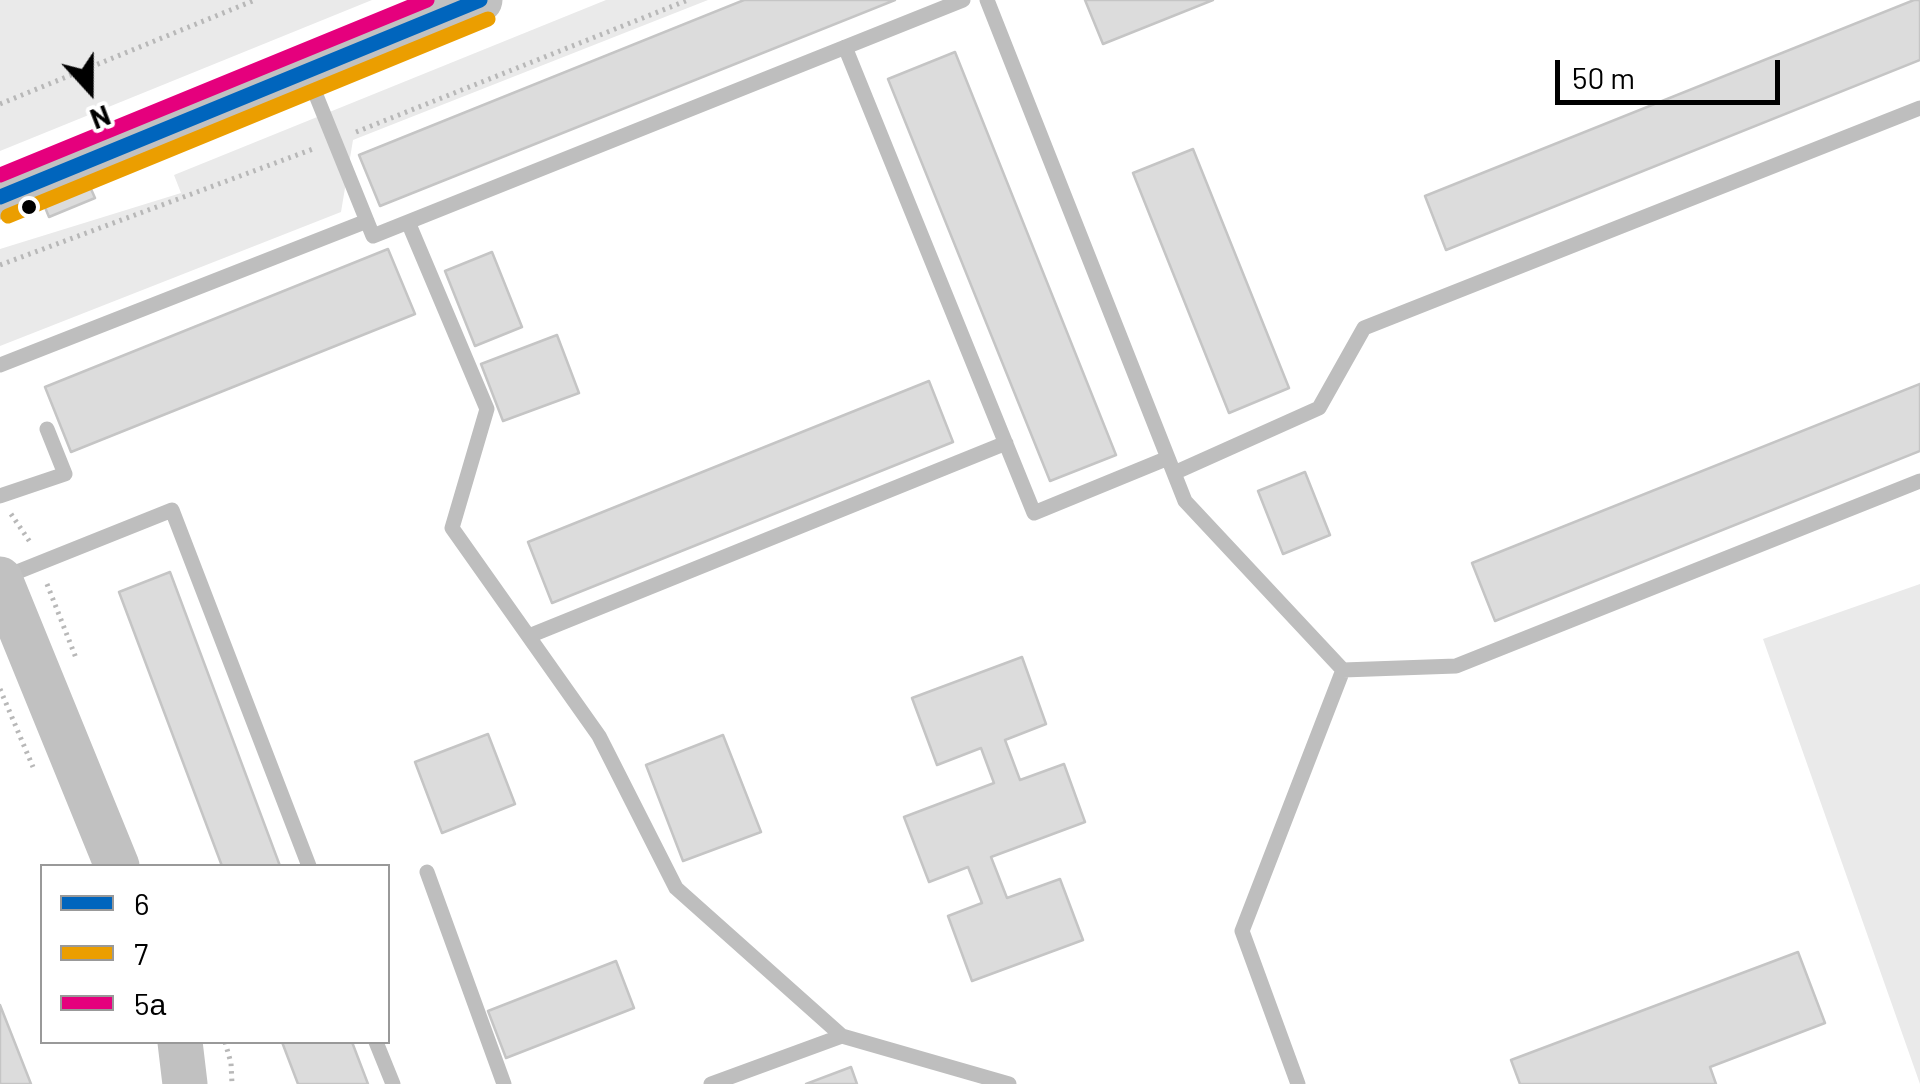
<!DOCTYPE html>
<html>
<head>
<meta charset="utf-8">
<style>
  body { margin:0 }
  #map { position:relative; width:1920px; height:1084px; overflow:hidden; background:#fff; font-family:Barlow,sans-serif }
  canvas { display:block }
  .legend { position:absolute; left:40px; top:864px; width:350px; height:180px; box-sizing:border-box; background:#fff; border:2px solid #999; margin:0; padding:12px 18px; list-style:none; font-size:30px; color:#000 }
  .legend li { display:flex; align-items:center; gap:20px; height:50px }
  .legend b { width:50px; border:2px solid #999 }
  .north { position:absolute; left:40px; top:40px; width:100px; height:100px; -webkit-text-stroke:8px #fff; paint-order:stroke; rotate:159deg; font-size:28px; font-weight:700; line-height:40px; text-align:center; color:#000 }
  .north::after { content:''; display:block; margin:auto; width:35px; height:45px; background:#000; clip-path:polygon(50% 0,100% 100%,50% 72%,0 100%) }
  .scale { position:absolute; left:1555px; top:60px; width:225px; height:45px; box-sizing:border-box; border:5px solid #000; border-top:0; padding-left:12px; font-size:30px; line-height:35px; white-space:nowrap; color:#000; -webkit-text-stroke:8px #fff; paint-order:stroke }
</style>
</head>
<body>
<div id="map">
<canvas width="1920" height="1084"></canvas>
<ul class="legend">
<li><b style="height:12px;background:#0065bd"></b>6</li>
<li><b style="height:12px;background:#eb9e00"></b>7</li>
<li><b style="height:12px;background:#e5007d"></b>5а</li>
</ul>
<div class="north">N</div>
<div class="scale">50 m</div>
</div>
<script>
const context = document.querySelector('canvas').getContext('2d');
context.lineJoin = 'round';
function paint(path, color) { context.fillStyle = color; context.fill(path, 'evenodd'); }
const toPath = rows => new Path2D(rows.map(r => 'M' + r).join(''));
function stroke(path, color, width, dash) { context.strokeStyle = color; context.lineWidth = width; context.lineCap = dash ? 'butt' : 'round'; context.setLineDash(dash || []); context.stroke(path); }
paint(toPath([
  [0,0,372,0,0,151],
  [606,0,708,0,353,140,341,212,0,346,0,249,181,193,174,175],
  [1920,584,1920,1084,1763,639]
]), '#eaeaea');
const building = toPath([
  [744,0,895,0,380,206,359,155,744,0],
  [1085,0,1213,0,1103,44,1085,0],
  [1914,0,1920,0,1920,60,1446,250,1425,196,1914,0],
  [955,52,1116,455,1050,481,888,79,955,52],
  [1193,149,1289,388,1229,413,1133,173,1193,149],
  [87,180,95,198,49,217,42,200,87,180],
  [388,249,415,314,71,452,45,387,388,249],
  [492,252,522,327,475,346,445,271,492,252],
  [557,335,579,393,503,421,481,364,557,335],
  [929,381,953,442,552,603,528,542,929,381],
  [1920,384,1920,451,1495,621,1472,563,1920,384],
  [1305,472,1330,535,1283,554,1258,491,1305,472],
  [170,572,280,866,222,866,119,592,170,572],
  [1022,657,1046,724,1005,740,1020,780,1064,764,1085,822,991,857,1007,898,1060,879,1083,940,972,981,948,916,982,903,968,867,929,882,904,817,994,783,981,748,937,765,912,698,1022,657],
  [488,734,515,804,442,833,415,762,488,734],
  [723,735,761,832,683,861,646,765,723,735],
  [1798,952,1825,1023,1710,1067,1716,1084,1520,1084,1511,1060,1798,952],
  [616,961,634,1008,506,1058,488,1011,616,961],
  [0,1005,31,1084,0,1084,0,1005],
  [282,1042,352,1042,368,1084,298,1084,282,1042],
  [851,1067,857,1084,806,1084,851,1067]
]);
paint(building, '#dcdcdc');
stroke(building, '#c5c5c5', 2.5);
stroke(toPath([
  [0,104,255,0],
  [356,132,688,0],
  [0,265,313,149],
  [11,514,30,542],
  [47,584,76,658],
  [0,689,33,767],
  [225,1042,231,1063,232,1084]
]), '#b8b8b8', 5, [2.5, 5]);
stroke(toPath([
  [987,0,1185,501,1343,670,1456,666,1920,481],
  [845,47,1034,513,1168,458],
  [307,73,373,236,963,0],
  [408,222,487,409,452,528,599,736,676,888,842,1036,711,1084],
  [0,365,367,221],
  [1174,473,1319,408,1364,328,1920,108],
  [0,496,65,474,47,429],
  [2,578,172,510,309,866],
  [529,636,1006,443],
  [427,872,504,1084],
  [842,1036,1009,1084],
  [376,1042,393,1084],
  [1298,1084,1242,931,1343,670]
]), '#bebebe', 15);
stroke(toPath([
  [0,197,480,0],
  [0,579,117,866],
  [180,1042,185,1084]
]), '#c1c1c1', 45);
stroke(toPath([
  [0,197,480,0]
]), '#0065bd', 15);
stroke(toPath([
  [8,216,488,19]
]), '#eb9e00', 15);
stroke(toPath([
  [0,175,427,0]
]), '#e5007d', 15);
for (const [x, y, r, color] of [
  [29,207,9,"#000"]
]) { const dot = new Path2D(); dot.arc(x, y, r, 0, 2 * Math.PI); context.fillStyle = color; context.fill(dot); stroke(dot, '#fff', 4); }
</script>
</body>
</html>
